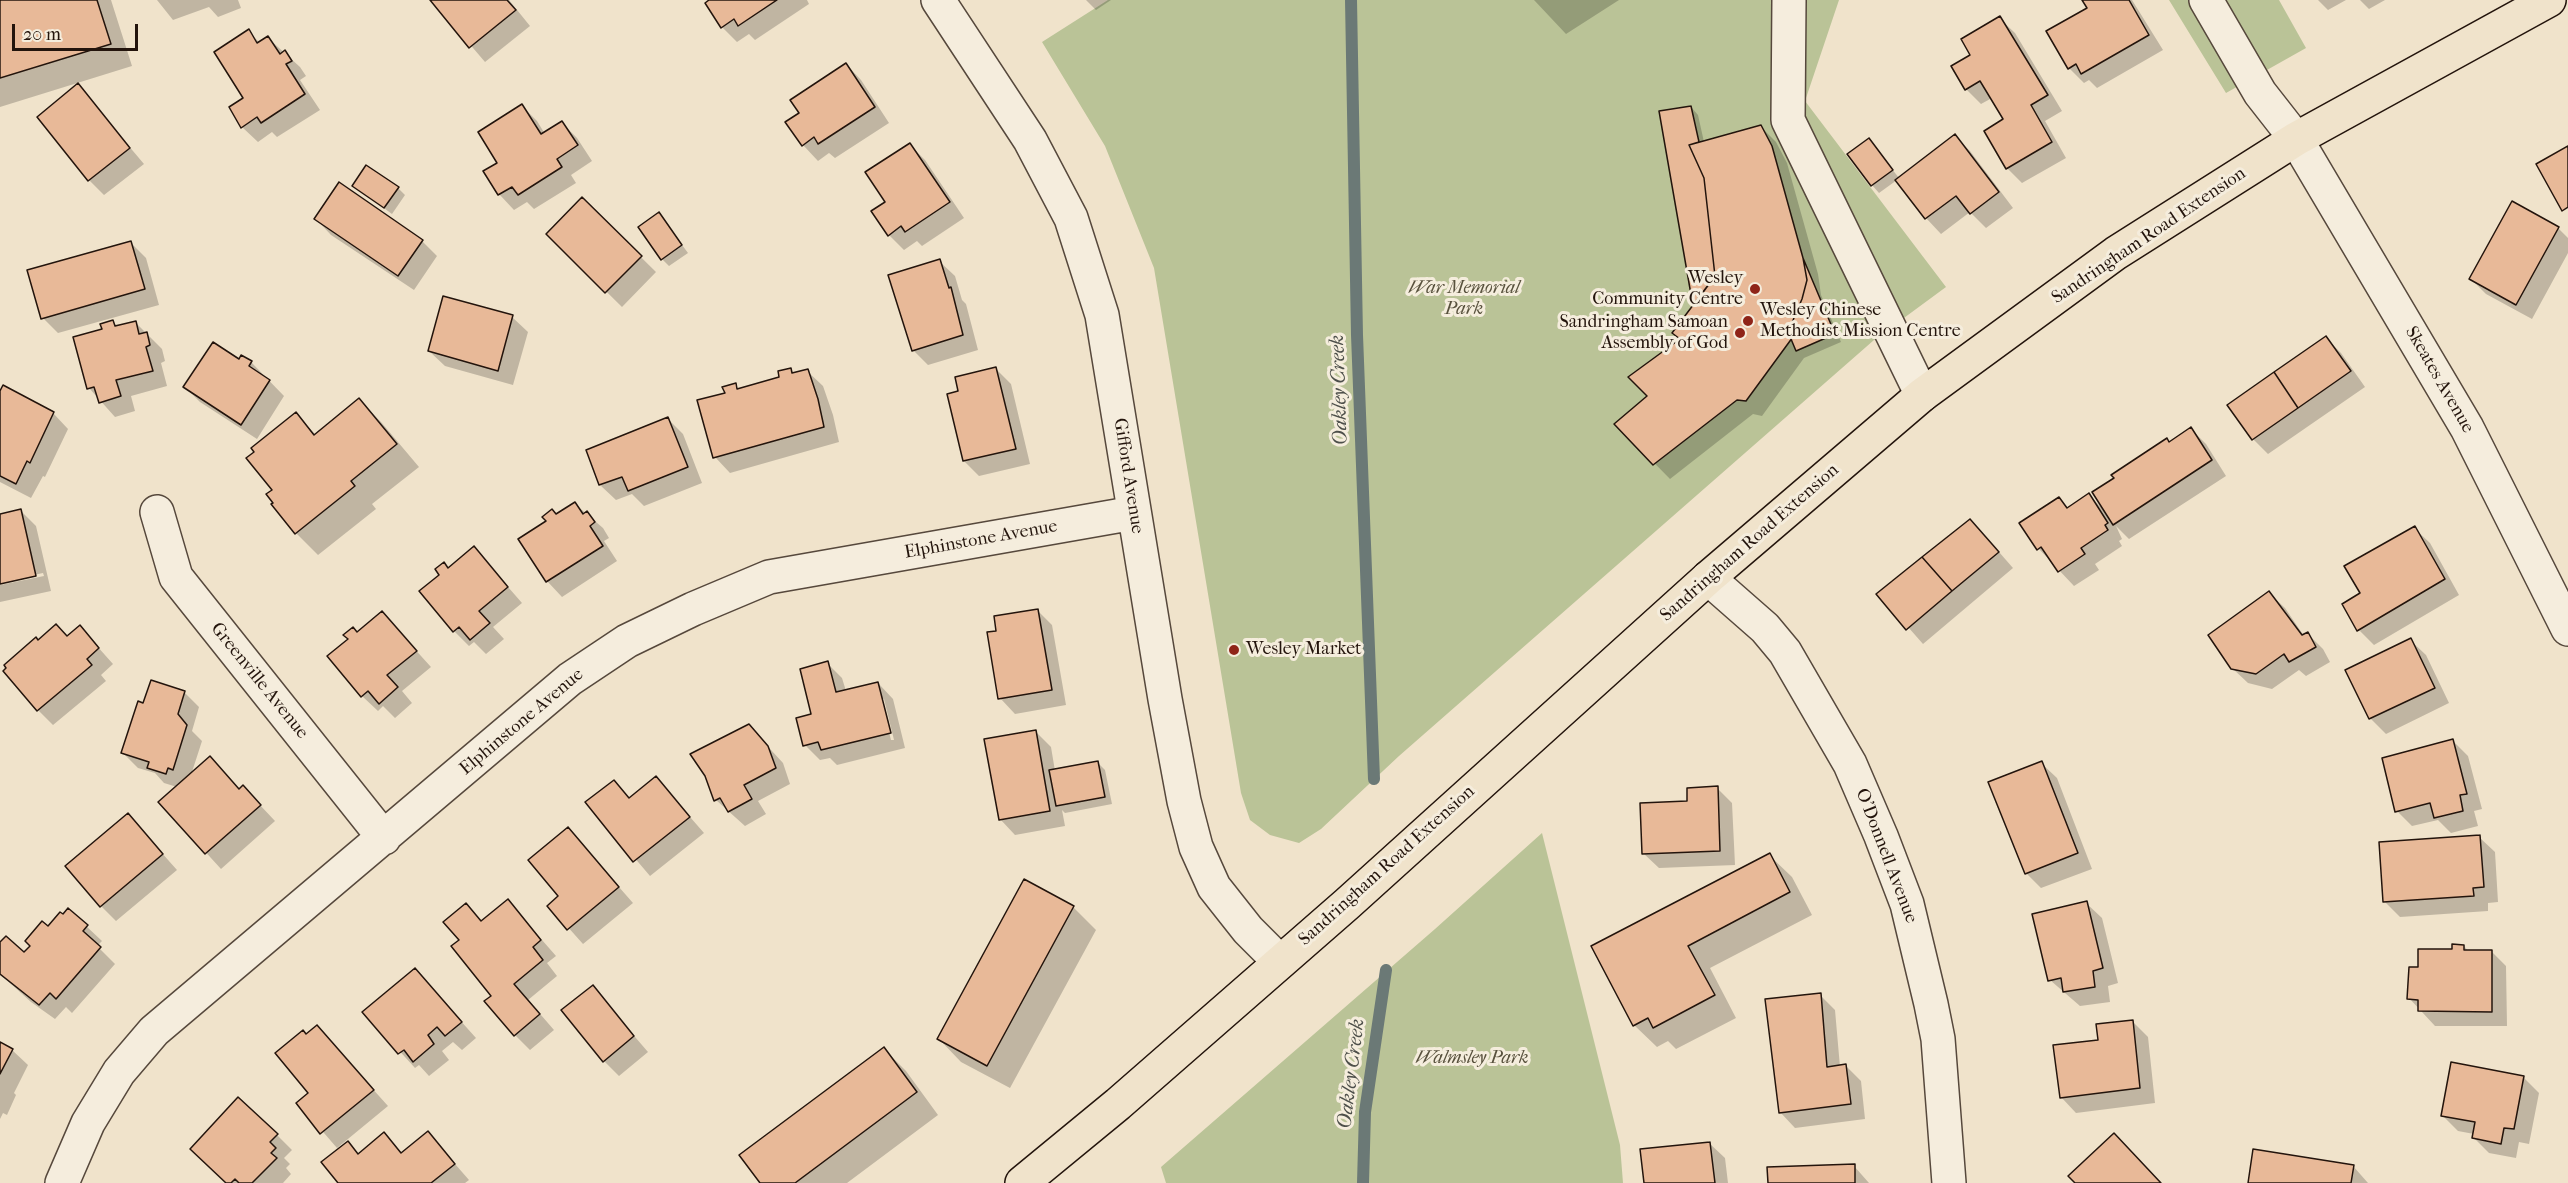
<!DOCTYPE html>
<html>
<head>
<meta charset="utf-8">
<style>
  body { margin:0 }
  #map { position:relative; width:2568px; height:1183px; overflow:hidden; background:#f0e3cb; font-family:"IM FELL French Canon",serif }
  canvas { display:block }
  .scale { position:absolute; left:12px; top:24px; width:126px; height:27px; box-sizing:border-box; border:3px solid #23140c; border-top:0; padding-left:8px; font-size:18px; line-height:21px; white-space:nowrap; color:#23140c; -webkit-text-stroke:4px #f5eddd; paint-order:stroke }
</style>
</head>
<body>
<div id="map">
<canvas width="2568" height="1183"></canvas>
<div class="scale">20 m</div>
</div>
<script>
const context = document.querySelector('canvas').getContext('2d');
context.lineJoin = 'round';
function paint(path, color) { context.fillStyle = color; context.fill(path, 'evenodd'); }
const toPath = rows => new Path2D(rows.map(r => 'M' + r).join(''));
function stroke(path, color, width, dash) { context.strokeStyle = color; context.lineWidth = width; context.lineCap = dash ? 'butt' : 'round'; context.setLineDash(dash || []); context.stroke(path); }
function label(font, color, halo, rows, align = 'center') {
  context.font = font + ' "IM FELL French Canon",serif'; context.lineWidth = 6; context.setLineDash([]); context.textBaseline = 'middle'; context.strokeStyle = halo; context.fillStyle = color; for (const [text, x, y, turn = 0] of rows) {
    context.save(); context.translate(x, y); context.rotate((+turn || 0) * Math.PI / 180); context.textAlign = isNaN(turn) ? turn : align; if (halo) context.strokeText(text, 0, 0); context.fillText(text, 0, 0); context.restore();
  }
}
paint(toPath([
  [1108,0,1839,0,1805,101,1946,287,1874,340,1399,756,1321,829,1299,843,1270,835,1250,820,1241,793,1154,268,1105,146,1042,42],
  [2169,0,2279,0,2306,48,2226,93],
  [1542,833,1620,1145,1623,1183,1166,1183,1161,1167,1435,929]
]), '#bac397');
paint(toPath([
  [0,0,111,0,132,66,0,107],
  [157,0,238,0,241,8,218,17,209,7,173,20],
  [432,0,509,0,530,26,485,62],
  [712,0,807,0,809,4,755,40,749,34,737,42,722,27],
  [1086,0,1111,0,1096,10],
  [1534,0,1619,0,1566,34],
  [2084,0,2132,0,2163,50,2097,88,2089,80,2084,83,2069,68,2089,8],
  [2318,0,2346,0,2328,10],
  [2360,0,2385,0,2369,9],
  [1999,18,2015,33,2062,111,2045,121,2066,158,2022,183,2007,168,2005,120,1992,98,1981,104,1966,89,1972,56],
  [248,31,260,43,268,38,300,67,306,76,300,80,320,110,277,137,272,132,258,142,242,127],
  [846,64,861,80,889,123,835,158,829,153,818,161,803,145],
  [78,86,144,164,104,195,89,180,39,117],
  [522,106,537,121,545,134,561,122,577,138,592,161,571,175,576,183,534,209,527,202,514,210,499,194,499,163],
  [1691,107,1698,115,1704,142,1760,126,1776,142,1787,163,1818,274,1821,295,1841,342,1804,358,1762,416,1753,414,1670,479,1616,424,1649,396,1681,340,1695,305,1661,112],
  [1955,136,1970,151,2013,208,1986,228,1970,212,1941,234,1926,218,1897,180,1879,193,1872,185,1869,140,1899,178],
  [910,145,925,160,964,218,922,246,917,241,904,250,889,235,887,202],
  [354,186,398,188,405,195,392,214],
  [582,199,656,272,622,307,548,234],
  [659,214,688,253,669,266,662,259],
  [316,219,422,241,437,256,414,290,331,235],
  [2558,228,2568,238,2568,253,2532,319,2486,294,2471,279],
  [130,242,146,258,159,305,58,333,43,318],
  [939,261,955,276,962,300,966,304,978,350,928,365,913,350],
  [512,317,528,332,513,385,445,366,429,351],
  [113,322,118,327,135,322,162,349,165,361,161,363,167,386,131,396,135,411,115,417,89,388,104,330],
  [2326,338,2341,353,2365,387,2268,454,2253,439],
  [251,362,284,396,257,439,200,402,185,387],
  [790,369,795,374,807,371,823,386,833,415,839,442,730,473,715,457,727,394,735,385,740,390,781,378],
  [996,369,1011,384,1030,464,979,476,964,461,960,392],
  [0,394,53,413,68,429,45,477,43,476,31,498,0,482],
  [359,400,381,422,419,467,372,504,376,509,318,555,296,533,274,490,296,414,316,435],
  [668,419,683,434,702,483,644,506,632,494,616,500,600,485,588,451],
  [2191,429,2206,444,2226,476,2129,539,2116,526,2122,539,2119,541,2122,546,2095,564,2099,570,2074,586,2039,549,2059,499,2069,509,2089,495,2103,509,2170,443],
  [575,504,603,528,609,538,604,541,617,561,562,597,547,581,520,540],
  [21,511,36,526,51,591,0,602,0,585,44,576,43,573,0,582,0,515],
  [2414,528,2430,543,2459,595,2374,645,2359,630,2362,594],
  [1985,536,2013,568,1923,644,1879,594],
  [474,548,522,603,493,627,504,639,486,654,474,642,469,646,454,631,441,575],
  [2269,593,2285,608,2304,636,2308,634,2323,649,2330,662,2306,676,2299,670,2272,689,2248,683,2232,668],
  [1037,610,1052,625,1066,705,1015,714,1000,698,998,632],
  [382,613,431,667,402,691,412,703,395,718,383,706,378,711,362,696,358,633],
  [80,627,113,664,101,675,106,681,53,725,38,710,39,641,68,637],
  [2410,640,2426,655,2449,703,2386,734,2370,718],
  [827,663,842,678,846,691,878,683,893,699,905,748,837,765,830,758,820,760,805,745],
  [881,699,884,699,894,740,891,740],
  [184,692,199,707,192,731,202,741,191,775,225,773,240,790,243,787,275,821,221,869,160,802,177,787,164,783,155,773,138,768,123,753,144,705],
  [749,726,783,763,790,784,758,801,766,814,745,826,716,800],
  [1035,731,1051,747,1055,771,1097,762,1105,770,1112,804,1065,813,1062,810,1065,826,1015,835,1000,819],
  [2453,741,2468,756,2482,809,2474,811,2478,826,2451,833,2438,820,2412,826,2397,811],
  [2041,763,2057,778,2092,869,2041,888,2026,873],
  [656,778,704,833,650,876,587,802,613,782,630,799],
  [1717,788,1732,803,1735,865,1659,868,1643,853,1689,802],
  [128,815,177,870,116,921,101,906],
  [568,829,633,903,583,944,549,906,560,897],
  [2479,837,2495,852,2498,902,2488,903,2488,911,2400,917,2384,901],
  [1769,855,1792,877,1812,915,1710,968,1736,1018,1676,1049,1668,1041,1657,1047,1634,1025,1593,947],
  [1025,881,1073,907,1096,930,1010,1088,961,1062,939,1039],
  [508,901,556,956,547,963,557,976,528,1000,554,1030,530,1050,515,1035,461,940],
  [2086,903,2102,918,2118,983,2108,986,2110,1002,2080,1006,2050,980],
  [69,910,102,941,97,946,115,964,72,1013,66,1007,55,1019,31,1002,0,974,0,945,25,954,48,928],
  [2464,946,2468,951,2491,951,2506,966,2507,1026,2435,1026,2409,998,2419,969],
  [415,970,476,1038,462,1050,453,1042,442,1051,449,1060,429,1076,419,1065,415,1068,364,1012],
  [592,987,648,1052,619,1076,604,1061],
  [1820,995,1835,1010,1840,1067,1846,1066,1861,1081,1865,1119,1795,1128,1780,1112],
  [2132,1021,2148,1037,2155,1103,2076,1113,2061,1097,2099,1041],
  [317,1027,388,1106,337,1148,298,1103,310,1094,306,1035],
  [0,1043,12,1050,28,1065,14,1093,16,1095,7,1115,3,1113,0,1119],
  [884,1049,906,1071,938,1115,847,1183,761,1183],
  [2523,1077,2539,1093,2529,1144,2519,1142,2516,1158,2489,1153,2473,1137,2474,1134,2458,1131,2443,1116],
  [428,1133,469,1180,465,1183,340,1183,347,1143,359,1155,384,1134,402,1153],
  [277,1135,292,1150,284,1158,290,1164,286,1168,291,1174,283,1183,227,1183],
  [1709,1143,1725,1158,1728,1183,1646,1183],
  [1854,1166,1869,1183,1769,1183],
  [2353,1166,2368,1183,2250,1183]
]), '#0003');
stroke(toPath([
  [1351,0,1357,335,1374,779],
  [1363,1183,1365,1112,1386,970]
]), '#6b7976', 12);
const building = toPath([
  [0,0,97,0,111,44,0,78,0,0],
  [430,0,507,0,516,10,469,48,430,0],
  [709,0,777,0,738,26,734,19,721,28,705,3,709,0],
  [2082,0,2129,0,2149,35,2081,74,2076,64,2068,69,2046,31,2087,8,2082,0],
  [2000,16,2048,95,2031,105,2052,142,2006,169,1984,131,2003,119,1980,81,1965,90,1951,66,1970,55,1961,39,2000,16],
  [249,29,257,43,268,36,280,54,285,50,292,61,286,64,305,94,261,123,257,117,241,128,229,107,243,98,214,52,249,29],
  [846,63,875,107,818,144,814,137,802,146,785,122,799,113,790,100,846,63],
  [78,83,130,148,88,181,37,117,78,83],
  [522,104,541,134,562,121,578,145,557,159,562,167,518,195,512,187,498,195,483,171,497,163,478,132,522,104],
  [1691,106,1699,142,1689,145,1704,178,1715,276,1693,306,1659,111,1691,106],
  [1761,125,1772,146,1803,258,1807,280,1802,299,1791,325,1798,330,1746,401,1737,400,1653,465,1614,424,1647,396,1628,377,1680,339,1672,333,1715,276,1704,178,1689,145,1761,125],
  [1955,134,1999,192,1970,214,1956,196,1925,219,1895,180,1955,134],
  [1869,138,1893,170,1871,186,1847,154,1869,138],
  [910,143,950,202,905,232,901,226,888,236,871,211,885,202,865,172,910,143],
  [2568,146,2568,207,2562,211,2536,164,2568,146],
  [366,165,399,187,384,208,352,186,366,165],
  [339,182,423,240,398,276,314,219,339,182],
  [582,197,642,256,605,293,546,234,582,197],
  [2512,201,2559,227,2516,305,2469,279,2512,201],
  [659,212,682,245,661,260,638,227,659,212],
  [131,241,145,289,41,319,27,270,131,241],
  [1803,258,1835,334,1796,351,1791,339,1798,330,1791,325,1802,299,1807,280,1803,258],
  [940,259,949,288,951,287,963,335,912,351,888,275,940,259],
  [443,296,513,315,498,371,428,351,443,296],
  [113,320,115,326,136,321,139,334,147,332,150,345,146,347,153,371,116,380,121,396,99,403,94,387,87,389,73,337,102,329,100,324,113,320],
  [2326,336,2351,371,2298,408,2274,372,2326,336],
  [213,342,239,359,241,355,252,361,249,366,270,380,241,425,183,387,213,342],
  [996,367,1016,449,963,461,947,394,958,391,955,377,996,367],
  [791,368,792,373,808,369,818,399,824,427,713,458,697,400,725,393,722,387,736,383,737,389,779,377,778,371,791,368],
  [2274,372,2298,408,2252,440,2227,405,2274,372],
  [3,385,54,412,30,463,27,461,16,484,0,476,0,391,3,385],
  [359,398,397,444,351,481,355,486,295,534,271,504,273,503,266,494,272,490,246,458,254,452,251,448,296,412,314,435,359,398],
  [668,417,688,467,628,491,622,477,599,485,586,450,668,417],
  [2191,427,2212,460,2113,525,2092,492,2114,478,2111,475,2167,438,2169,442,2191,427],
  [2089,493,2108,523,2105,525,2108,530,2081,548,2085,554,2058,572,2041,547,2037,550,2019,523,2059,497,2067,508,2089,493],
  [575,502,583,514,587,511,595,522,590,526,603,546,546,582,518,539,546,521,542,517,552,509,556,514,575,502],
  [21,509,36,576,0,584,0,514,21,509],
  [1970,519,1999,552,1952,591,1922,557,1970,519],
  [2415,526,2445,579,2357,631,2342,604,2360,593,2344,566,2415,526],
  [474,546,508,587,479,611,490,623,470,640,459,627,453,632,419,591,439,575,435,569,444,562,448,568,474,546],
  [1922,557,1952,591,1906,630,1876,594,1922,557],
  [2269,591,2302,635,2308,632,2316,647,2289,662,2284,654,2256,674,2231,669,2208,635,2269,591],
  [1038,609,1052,690,998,699,987,632,996,631,994,616,1038,609],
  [382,611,417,651,387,675,398,687,379,704,368,691,361,697,327,656,348,639,343,635,353,627,357,632,382,611],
  [56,624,67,636,80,625,99,648,87,659,92,665,37,711,3,671,6,668,4,665,36,637,38,640,56,624],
  [2411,638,2435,688,2369,719,2345,670,2411,638],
  [828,661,836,692,878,682,891,733,821,750,818,742,803,746,796,718,811,714,800,669,828,661],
  [151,680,185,691,178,714,187,725,173,770,168,768,166,774,147,768,149,762,121,753,138,701,143,703,151,680],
  [749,724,768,746,776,768,744,785,752,799,728,812,720,798,714,801,705,776,690,754,749,724],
  [1036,730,1050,811,999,820,984,739,1036,730],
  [2453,739,2467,794,2460,795,2463,811,2434,818,2430,803,2395,812,2382,758,2453,739],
  [210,756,239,789,243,785,261,805,205,854,158,802,210,756],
  [1098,761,1105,797,1056,806,1049,770,1098,761],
  [2042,761,2078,853,2025,874,1988,782,2042,761],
  [656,776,690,817,633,862,585,802,614,780,629,798,656,776],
  [1718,786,1720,851,1642,854,1640,803,1687,801,1687,788,1718,786],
  [128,813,163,854,100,907,65,866,128,813],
  [568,827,619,887,567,930,547,906,558,896,528,860,568,827],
  [2480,835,2484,887,2473,888,2474,896,2383,902,2379,842,2480,835],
  [1770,853,1790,892,1688,946,1715,995,1653,1028,1648,1018,1633,1026,1591,946,1770,853],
  [1024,879,1074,906,987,1066,937,1039,1024,879],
  [508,899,541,940,533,947,543,960,514,984,540,1014,514,1036,484,1001,491,996,451,946,459,940,443,922,466,903,481,921,508,899],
  [2087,901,2103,968,2093,971,2095,987,2063,992,2061,978,2048,981,2032,914,2087,901],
  [68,908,88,925,83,931,101,947,56,999,50,993,39,1005,0,974,0,942,6,936,24,952,30,946,25,941,42,921,48,926,60,912,63,914,68,908],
  [2452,944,2464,945,2464,950,2492,950,2492,1012,2418,1011,2418,1000,2407,999,2409,967,2418,967,2418,949,2452,949,2452,944],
  [415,968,462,1022,445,1036,437,1027,428,1035,434,1044,413,1062,404,1050,398,1054,362,1012,415,968],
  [593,985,634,1036,603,1062,561,1010,593,985],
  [1821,993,1827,1067,1846,1064,1851,1104,1779,1113,1765,999,1821,993],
  [2133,1020,2140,1088,2060,1098,2053,1045,2098,1040,2096,1024,2133,1020],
  [317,1025,374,1090,320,1134,296,1103,308,1093,275,1053,303,1030,306,1034,317,1025],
  [0,1042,13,1049,0,1074,0,1042],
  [884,1047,917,1092,795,1183,760,1183,739,1155,884,1047],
  [2451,1062,2524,1076,2514,1129,2504,1128,2501,1144,2472,1138,2475,1122,2441,1116,2451,1062],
  [238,1097,278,1134,270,1142,276,1148,271,1153,277,1158,252,1183,239,1183,235,1179,231,1183,226,1183,190,1149,238,1097],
  [428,1131,455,1164,431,1183,338,1183,321,1162,348,1141,358,1154,384,1132,401,1153,428,1131],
  [2114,1133,2161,1183,2075,1183,2068,1176,2114,1133],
  [1710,1142,1715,1183,1644,1183,1640,1149,1710,1142],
  [2253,1149,2354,1165,2351,1183,2248,1183,2253,1149],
  [1855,1164,1855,1183,1768,1183,1767,1167,1855,1164]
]);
paint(building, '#e8b998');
stroke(building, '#23140c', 1.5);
const minor = toPath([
  [938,0,1030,140,1071,218,1102,315,1165,699,1184,801,1196,847,1214,887,1248,930,1279,961],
  [1789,0,1788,120,1922,395],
  [2206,0,2260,93,2296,139,2467,428,2568,629],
  [157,512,176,577,384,838],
  [1708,578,1765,628,1785,652,1850,764,1881,836,1907,904,1931,1004,1938,1039,1949,1183],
  [62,1183,88,1123,119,1072,154,1031,570,679,627,641,693,609,769,577,1134,513]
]);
const major = toPath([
  [1022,1183,1118,1104,1347,904,1708,578,1922,395,2116,253,2296,139,2549,0]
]);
stroke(minor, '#56483c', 36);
stroke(major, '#23140c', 36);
stroke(minor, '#f5eddd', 33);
stroke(major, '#f0e3cb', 33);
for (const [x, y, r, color] of [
  [1755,289,6,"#8f2418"],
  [1748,321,6,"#8f2418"],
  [1740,333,6,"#8f2418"],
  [1234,650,6,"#8f2418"]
]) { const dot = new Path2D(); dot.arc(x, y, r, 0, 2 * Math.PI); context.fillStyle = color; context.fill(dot); stroke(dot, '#f5eddd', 2); }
label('18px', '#23140c', '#f5eddd', [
  ["Sandringham Road Extension",2149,236,-34],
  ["Skeates Avenue",2439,380,60],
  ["Gifford Avenue",1128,476,81],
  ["Elphinstone Avenue",981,540,-10],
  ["Sandringham Road Extension",1750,543,-41],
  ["Greenville Avenue",259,681,51],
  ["Elphinstone Avenue",522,722,-40],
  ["O'Donnell Avenue",1886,856,69],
  ["Sandringham Road Extension",1387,866,-42]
]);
label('18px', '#23140c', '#f5eddd', [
  ["Wesley",1743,279],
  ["Community Centre",1743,300],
  ["Wesley Chinese",1760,311,"left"],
  ["Methodist Mission Centre",1760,332,"left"],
  ["Sandringham Samoan",1728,323],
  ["Assembly of God",1728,344],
  ["Wesley Market",1246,650,"left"]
], 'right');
label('italic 18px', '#58513d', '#f5eddd', [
  ["War Memorial",1464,289],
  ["Park",1464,310],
  ["Walmsley Park",1472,1059]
]);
label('italic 20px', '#4d4f4a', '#f5eddd', [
  ["Oakley Creek",1340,390,-92],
  ["Oakley Creek",1352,1074,-83]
]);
</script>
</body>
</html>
